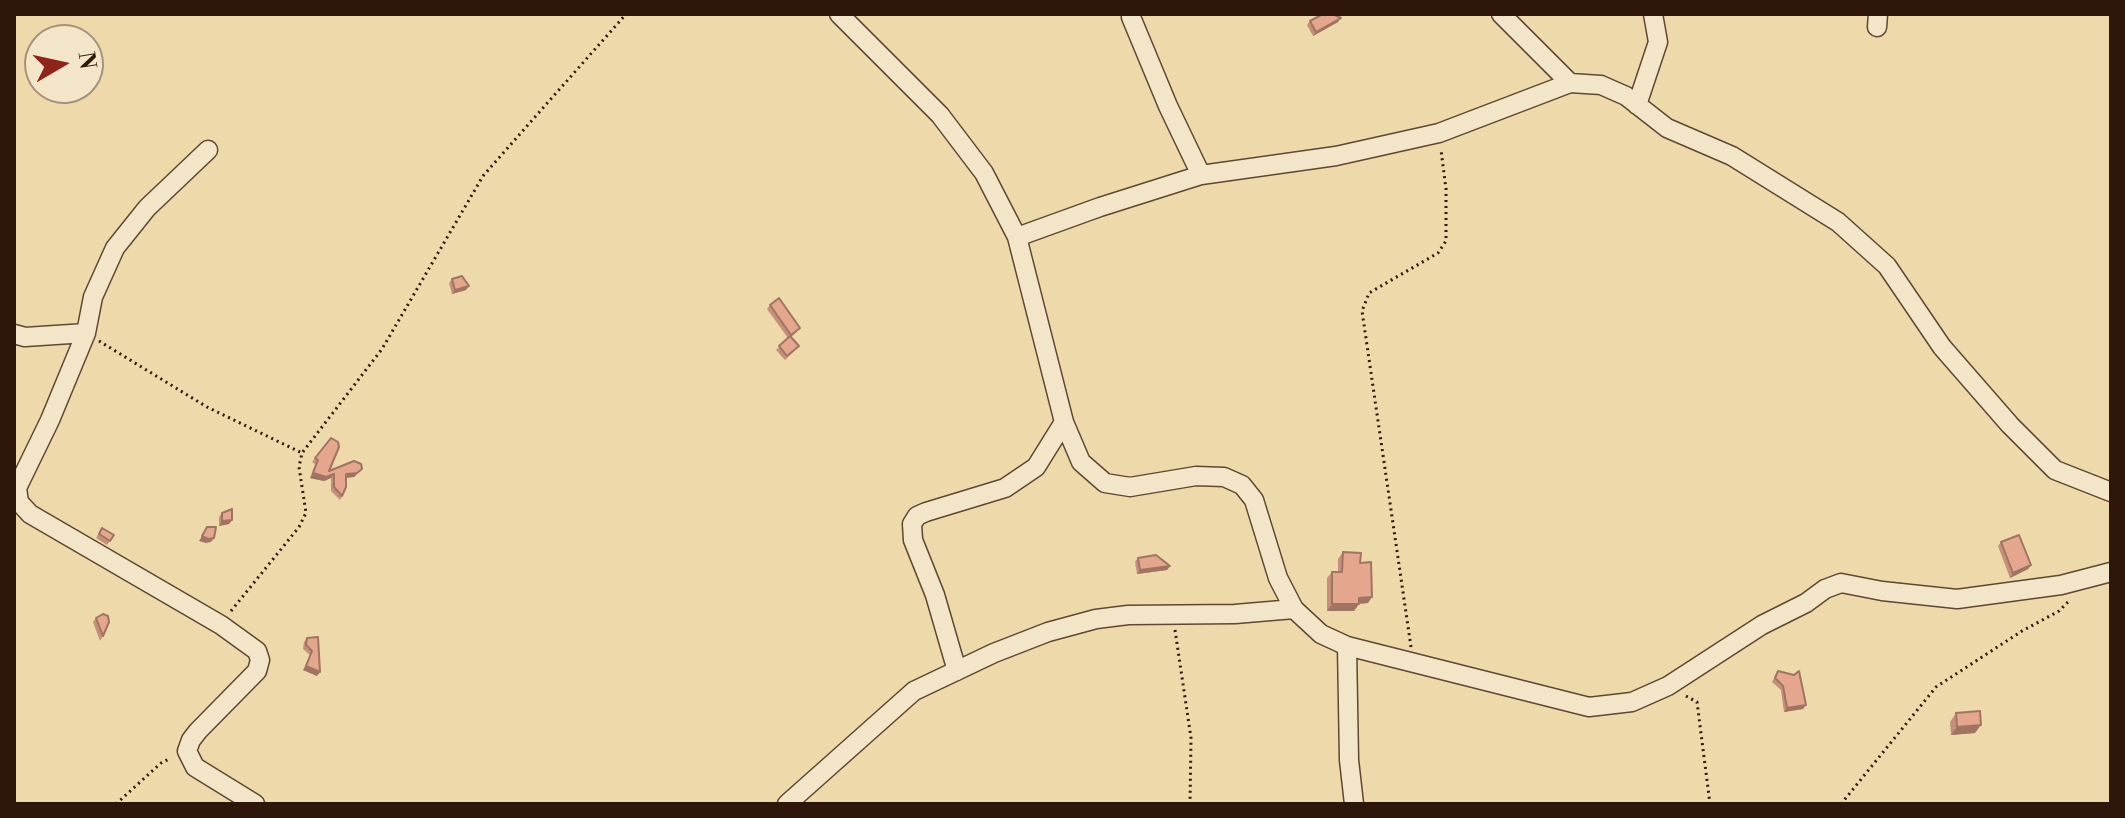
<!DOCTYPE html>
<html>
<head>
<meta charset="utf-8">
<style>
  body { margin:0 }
  #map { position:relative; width:2125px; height:818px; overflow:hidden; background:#edd9aa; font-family:"Libre Bodoni",serif }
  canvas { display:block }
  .frame { position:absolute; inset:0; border:16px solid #2e160b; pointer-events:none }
  .north { position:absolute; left:24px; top:24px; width:80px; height:80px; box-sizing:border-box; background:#f3e6c8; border:2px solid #a4937c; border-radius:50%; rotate:81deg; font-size:22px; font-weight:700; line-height:32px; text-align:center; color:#2e160b }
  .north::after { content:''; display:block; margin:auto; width:28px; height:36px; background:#8f2418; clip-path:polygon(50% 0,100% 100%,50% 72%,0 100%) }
</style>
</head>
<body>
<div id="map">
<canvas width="2125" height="818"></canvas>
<div class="frame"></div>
<div class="north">N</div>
</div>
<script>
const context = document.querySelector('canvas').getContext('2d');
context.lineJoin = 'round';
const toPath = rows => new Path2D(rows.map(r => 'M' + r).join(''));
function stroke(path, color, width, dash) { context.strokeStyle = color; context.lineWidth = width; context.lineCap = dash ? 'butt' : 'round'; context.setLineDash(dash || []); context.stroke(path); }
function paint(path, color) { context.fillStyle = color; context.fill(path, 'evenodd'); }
const street = toPath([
  [839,14,940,115,984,173,1017,237,1064,422,1081,462,1105,483,1130,487,1196,476,1224,477,1242,485,1254,500,1278,578,1294,609,1321,634,1347,646,1589,707,1632,702,1668,686,1762,625,1806,603,1825,589,1841,583,1882,591,1957,599,2061,585,2111,572],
  [1501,14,1570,83],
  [1131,17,1168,106,1201,175],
  [1877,27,1878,14],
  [1637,105,1658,42,1653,14],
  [208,150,147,208,115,248,93,297,86,333,50,420,17,488,19,502,30,514,221,625,257,651,260,660,257,671,198,731,191,740,187,751,195,767,255,804],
  [1017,237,1100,207,1201,175,1336,156,1439,133,1570,83,1601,85,1626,96,1667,128,1732,156,1838,222,1887,266,1942,347,2010,425,2055,470,2111,492],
  [14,334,25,337,86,333],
  [1347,646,1349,760,1354,804],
  [957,671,935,595,913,540,912,524,917,516,926,512,1005,488,1036,467,1064,422],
  [787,804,914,691,994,653,1048,632,1096,619,1128,615,1235,614,1294,609]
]);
stroke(street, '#5e4733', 21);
stroke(toPath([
  [99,341,207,407,302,453],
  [231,611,299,527,306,513,299,467,302,453,382,349,483,176,626,14],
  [1175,630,1191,738,1190,804],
  [1411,647,1362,311,1369,293,1438,253,1446,241,1446,189,1441,150],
  [1686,696,1697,702,1710,804],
  [116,804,161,763,171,758],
  [1841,804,1936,687,2022,631,2059,611,2069,601]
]), '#2e160b', 3, [2, 4]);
stroke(street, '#f3e6c8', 18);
paint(toPath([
  [1310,21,1338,22,1313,36,1307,25],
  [452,279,466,290,452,294,449,283],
  [770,305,797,332,791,337,799,346,785,360,776,350,788,338,767,309],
  [331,438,329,471,362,469,354,477,346,478,342,496,340,500,331,491,331,478,324,481,310,478,315,464,312,462],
  [222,513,232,520,229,524,219,526,219,517],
  [102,528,114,535,107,545,96,538],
  [2001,542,2031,565,2028,569,2010,578,1998,546],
  [1343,552,1360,563,1368,603,1359,604,1354,611,1327,611,1327,578,1332,572,1338,572,1338,559],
  [1138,558,1170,566,1167,570,1137,574,1135,562],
  [96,618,103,636,100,641,93,622],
  [318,637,317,676,303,670,310,655,303,649,304,642,307,638],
  [1778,671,1803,709,1784,712,1781,690,1772,682],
  [1956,713,1975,733,1951,735,1950,722]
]), '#c58f7a');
paint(toPath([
  [1341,18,1338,22,1313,36,1316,32],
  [469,286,466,290,452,294,455,290],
  [362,469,354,477,343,478,346,474],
  [313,473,334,474,331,478,324,481,310,478],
  [232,520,229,524,219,526,222,521],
  [202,536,214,538,211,542,206,543,199,541],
  [2031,565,2028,569,2010,578,2013,573],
  [1170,566,1167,570,1137,574,1140,570],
  [1372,597,1368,603,1354,604,1359,598],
  [1332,604,1359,604,1354,611,1327,611],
  [306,666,320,672,317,676,303,670],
  [1806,705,1803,709,1784,712,1787,708],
  [1981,725,1975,733,1951,735,1957,727]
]), '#a07463');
const building = toPath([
  [1323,14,1333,14,1341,18,1316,32,1310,21,1323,14],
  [462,276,469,286,455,290,452,279,462,276],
  [779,298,800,328,791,335,770,305,779,298],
  [790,336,799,346,787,356,779,346,790,336],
  [331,438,338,442,339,447,329,471,354,461,361,464,362,469,357,473,346,474,346,487,342,496,334,487,334,474,326,477,313,473,318,460,315,458,331,438],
  [232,509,232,520,222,521,222,513,232,509],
  [207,527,216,527,214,538,208,539,202,536,207,527],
  [102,528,114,535,110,541,99,534,102,528],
  [2019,535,2031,565,2013,573,2001,542,2019,535],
  [1343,552,1361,553,1360,563,1371,562,1372,597,1359,598,1359,604,1332,604,1332,572,1342,572,1343,552],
  [1156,555,1170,566,1140,570,1138,558,1156,555],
  [103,614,108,616,109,622,103,636,96,618,103,614],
  [318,637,320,672,306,666,312,651,306,645,307,638,318,637],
  [1778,671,1794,675,1799,671,1806,705,1787,708,1783,686,1775,678,1778,671],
  [1980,711,1981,725,1957,727,1956,713,1980,711]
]);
paint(building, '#e5a68e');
stroke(building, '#a07463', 2);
</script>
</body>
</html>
